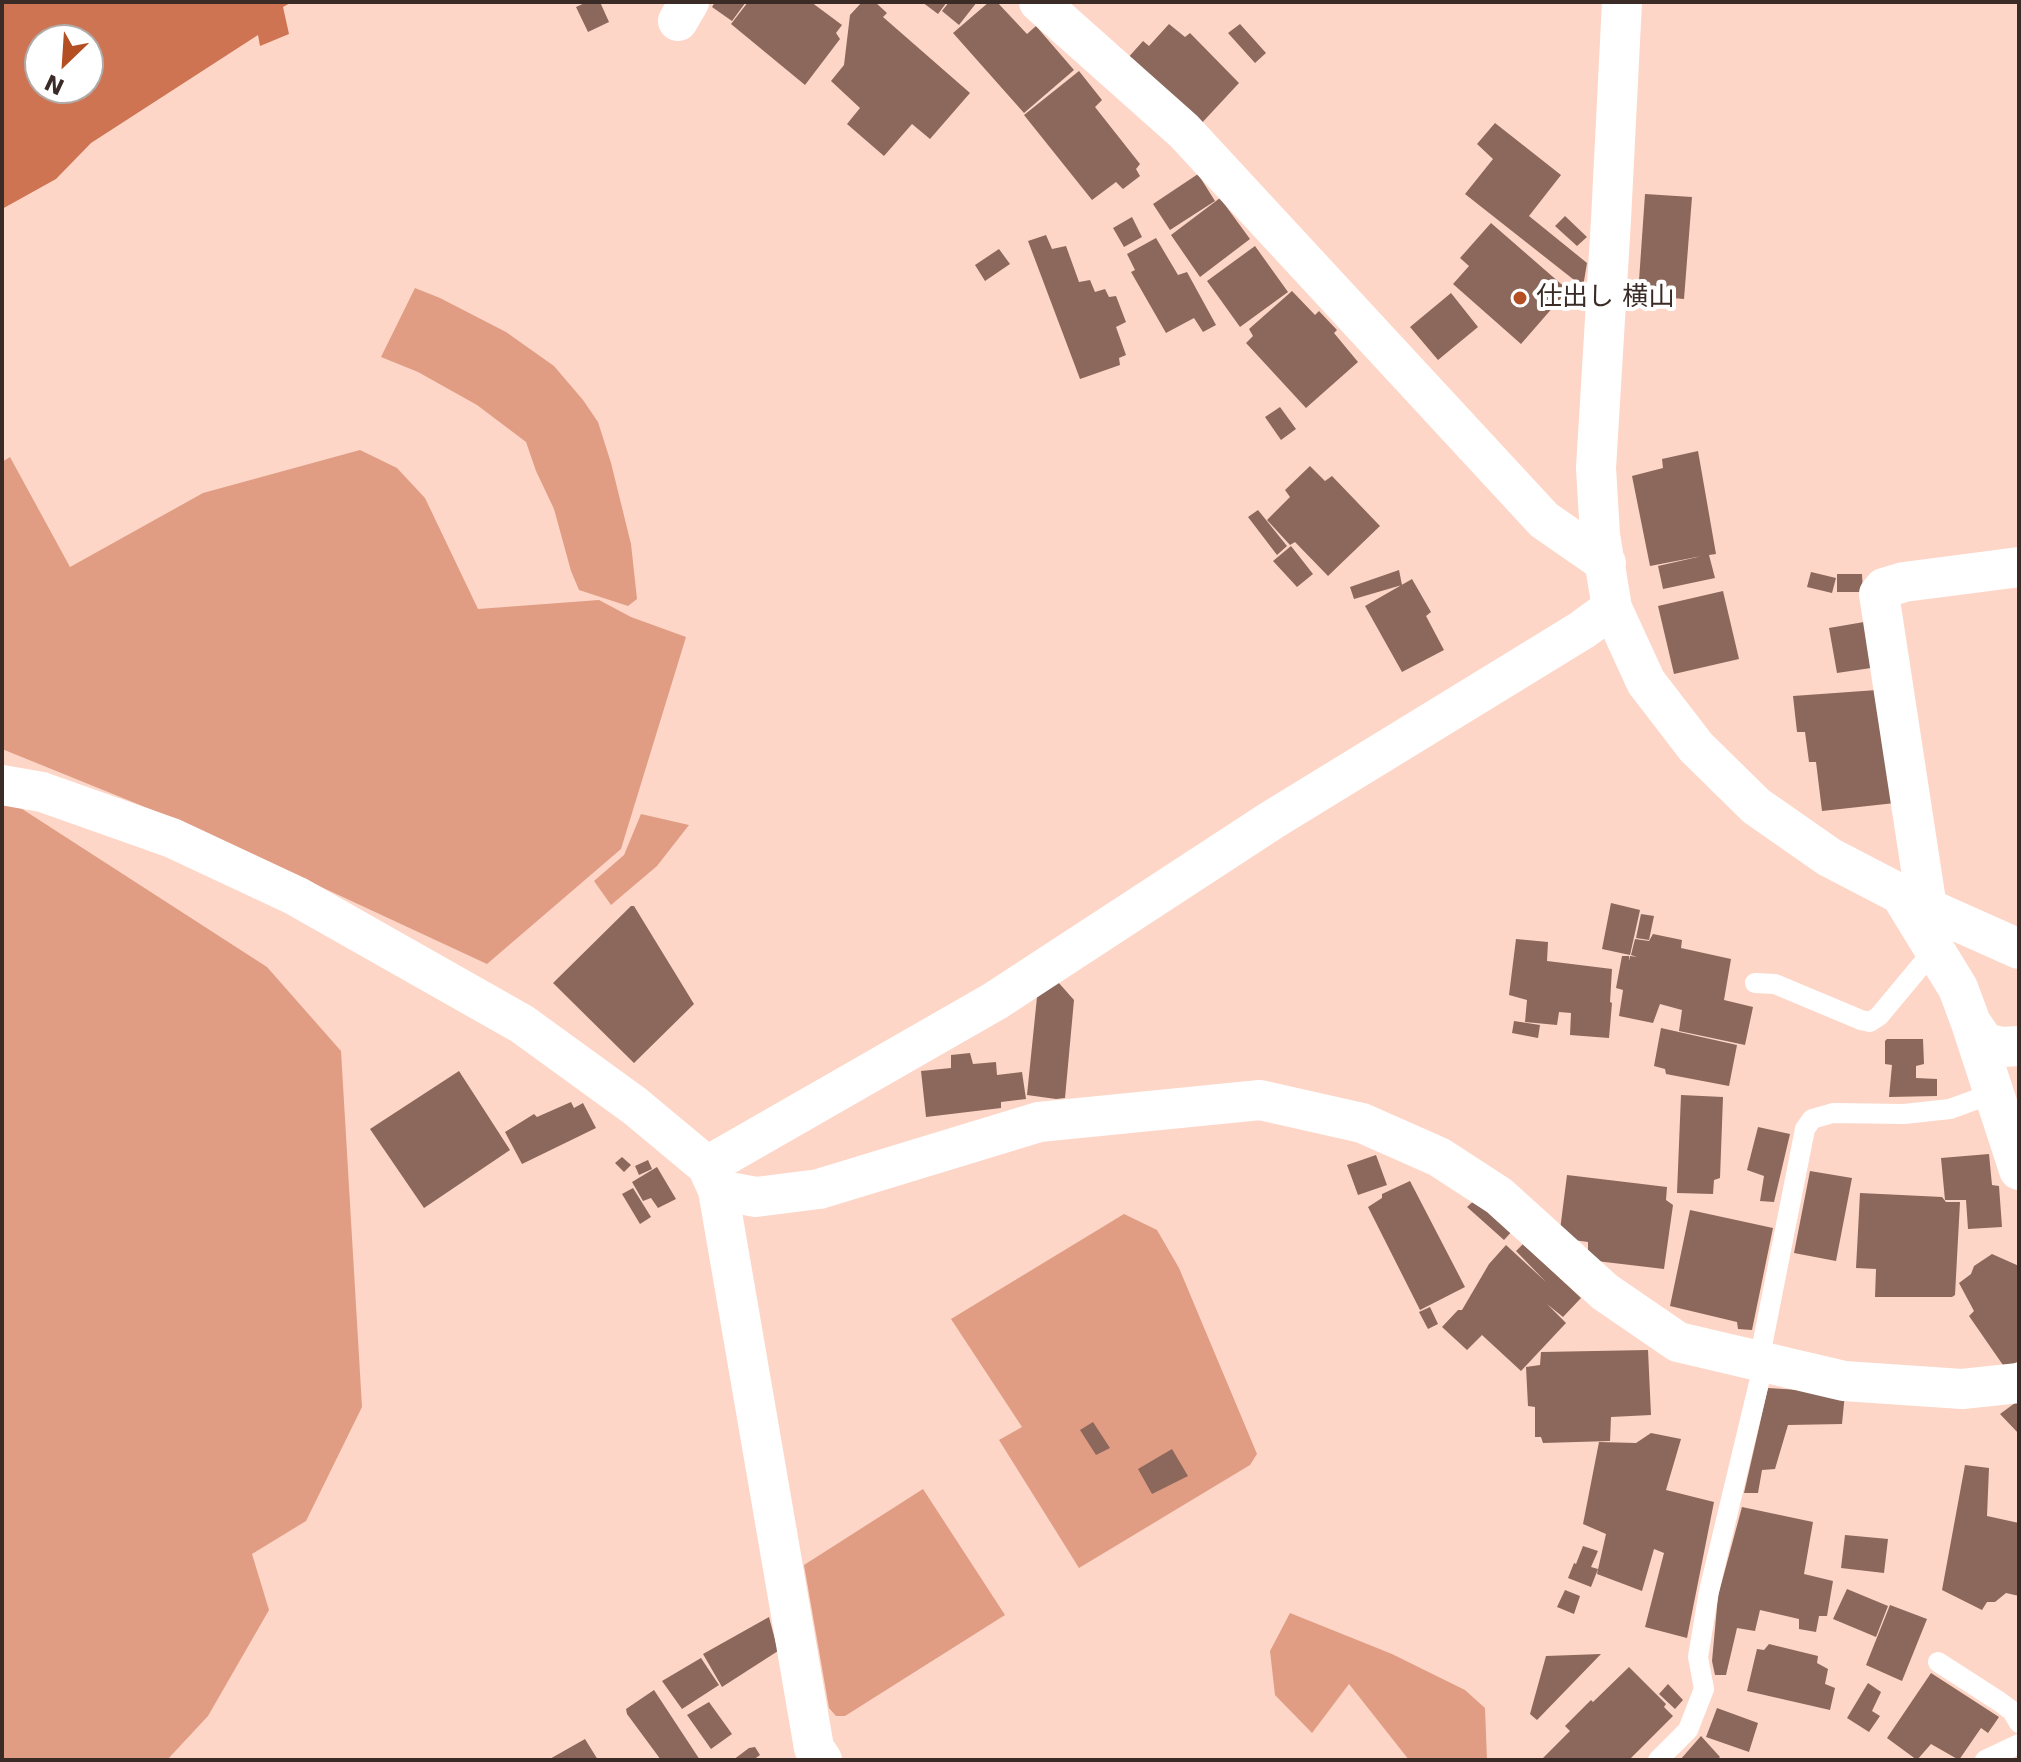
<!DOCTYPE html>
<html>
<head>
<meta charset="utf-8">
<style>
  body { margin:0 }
  #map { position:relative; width:2021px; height:1762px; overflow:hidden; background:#fdd6c7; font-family:"DejaVu Sans",sans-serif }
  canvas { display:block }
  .frame { position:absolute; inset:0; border:4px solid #3a2b26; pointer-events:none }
  .north { position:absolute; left:24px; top:24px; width:80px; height:80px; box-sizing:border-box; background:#fff; border:2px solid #b0aaa8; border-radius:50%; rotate:205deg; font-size:22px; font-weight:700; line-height:32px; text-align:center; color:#3a2b26 }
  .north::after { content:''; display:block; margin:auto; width:28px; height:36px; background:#b44e23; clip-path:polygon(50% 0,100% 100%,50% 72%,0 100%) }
</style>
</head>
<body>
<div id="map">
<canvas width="2021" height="1762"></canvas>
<div class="frame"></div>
<div class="north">N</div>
</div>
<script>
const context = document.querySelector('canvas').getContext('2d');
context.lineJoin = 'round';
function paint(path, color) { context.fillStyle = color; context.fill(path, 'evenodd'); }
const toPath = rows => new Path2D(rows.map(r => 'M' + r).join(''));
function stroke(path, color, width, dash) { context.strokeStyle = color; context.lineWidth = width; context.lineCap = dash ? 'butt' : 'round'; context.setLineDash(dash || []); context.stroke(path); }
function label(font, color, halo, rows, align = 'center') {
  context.font = font + ' "DejaVu Sans","Noto Sans JP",sans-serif'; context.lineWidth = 8; context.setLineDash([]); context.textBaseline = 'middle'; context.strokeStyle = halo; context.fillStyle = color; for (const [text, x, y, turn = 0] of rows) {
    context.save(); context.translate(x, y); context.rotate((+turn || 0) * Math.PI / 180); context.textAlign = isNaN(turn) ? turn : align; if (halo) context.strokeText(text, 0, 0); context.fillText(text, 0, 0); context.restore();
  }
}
paint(toPath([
  [415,288,440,298,506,332,554,366,583,400,598,422,611,463,631,544,637,599,628,606,579,590,571,571,554,509,536,471,526,442,477,405,418,372,381,357],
  [360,450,397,468,425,498,478,609,599,600,631,617,686,637,621,849,487,964,177,820,2,749,2,462,10,457,70,567,203,493],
  [2,796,267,967,341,1051,362,1407,306,1521,252,1554,269,1610,208,1716,167,1760,2,1760],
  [641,814,689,825,657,866,611,905,594,881,624,855],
  [1124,1214,1157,1230,1179,1268,1257,1454,1250,1465,1079,1568,999,1440,1022,1427,951,1319],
  [923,1489,1005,1615,845,1716,836,1716,829,1708,804,1565],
  [1290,1613,1392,1654,1465,1690,1485,1708,1487,1760,1409,1760,1349,1684,1312,1733,1275,1695,1270,1651]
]), '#e09d84');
paint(toPath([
  [2,2,292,2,283,7,289,34,260,46,258,35,91,143,56,179,2,209],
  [40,40,88,40,88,88,40,88]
]), '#ce7452');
paint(toPath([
  [587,2,600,2,609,22,588,32,576,7],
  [715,2,746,2,732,21,712,7],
  [748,2,811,2,842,25,836,33,840,39,805,85,731,24],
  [862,2,875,2,887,13,883,17,970,93,930,139,912,124,884,156,847,124,860,108,831,81,844,65,850,15],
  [922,2,947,2,938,14],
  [949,2,977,2,959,25,942,11],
  [989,2,997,2,1027,34,1036,26,1074,70,1024,113,953,33],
  [1169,24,1185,37,1190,33,1239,83,1199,126,1126,60,1143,41,1149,46],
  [1240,24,1266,53,1255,63,1228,33],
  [1079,71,1102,100,1095,107,1140,164,1136,169,1140,176,1123,189,1116,182,1092,200,1024,115],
  [1495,123,1561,175,1529,216,1587,263,1583,287,1465,194,1493,159,1477,144],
  [1198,174,1215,201,1170,230,1153,204],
  [1645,194,1692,197,1684,299,1638,295],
  [1220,198,1250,239,1200,277,1171,235],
  [1565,216,1587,237,1577,246,1555,226],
  [1132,217,1142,237,1124,247,1113,228],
  [1491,223,1568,290,1521,344,1453,284,1469,266,1460,258],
  [1046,235,1052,249,1066,246,1079,282,1090,280,1095,292,1105,289,1109,297,1116,296,1126,322,1116,327,1126,355,1119,358,1120,365,1080,379,1028,241],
  [1156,238,1178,275,1187,272,1216,325,1203,332,1194,318,1166,333,1131,272,1135,270,1127,254],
  [1255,246,1288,292,1240,327,1207,281],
  [999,249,1010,264,985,281,975,265],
  [1292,291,1315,315,1319,311,1337,330,1334,333,1358,362,1306,408,1246,343,1253,336,1249,329],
  [1451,293,1478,327,1438,360,1410,327],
  [1280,407,1296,429,1281,440,1265,417],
  [1698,451,1716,554,1709,555,1715,578,1663,589,1658,566,1702,556,1650,566,1632,476,1663,468,1662,459],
  [1310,466,1325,481,1332,476,1380,526,1328,576,1295,542,1290,545,1267,520,1290,497,1285,490],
  [1258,510,1287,546,1277,555,1248,517],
  [1291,546,1313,574,1297,587,1273,561],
  [1399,570,1402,585,1354,599,1350,587],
  [1811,572,1836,578,1832,593,1807,587],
  [1837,574,1862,574,1863,592,1837,592],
  [1412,579,1431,612,1426,616,1444,650,1402,672,1365,606],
  [1723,591,1739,659,1674,674,1658,606],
  [1864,622,1871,668,1837,673,1829,628],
  [1877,690,1895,803,1822,811,1816,762,1809,762,1805,732,1797,732,1793,696],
  [1611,903,1640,910,1630,955,1602,949],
  [631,906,634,906,694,1004,634,1063,553,983],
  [1641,914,1654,916,1649,940,1636,938],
  [1653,934,1682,940,1681,948,1731,959,1724,1000,1753,1007,1745,1045,1679,1031,1682,1010,1660,1004,1653,1023,1619,1016,1623,990,1616,988,1622,956,1629,956,1629,961,1630,956,1637,957,1631,955,1635,939,1649,941],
  [1516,939,1548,942,1547,961,1612,969,1610,1002,1612,1003,1609,1038,1570,1035,1571,1013,1559,1012,1557,1025,1525,1022,1527,1000,1509,995],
  [1058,982,1074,1000,1065,1098,1056,1099,1027,1095,1037,997],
  [1514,1021,1540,1025,1538,1038,1512,1033],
  [1661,1028,1737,1045,1729,1086,1666,1074,1665,1069,1654,1066],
  [1887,1039,1923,1039,1924,1064,1916,1066,1916,1078,1937,1079,1937,1096,1889,1097,1892,1065,1885,1064,1885,1041],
  [970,1053,973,1064,996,1062,997,1075,1022,1072,1026,1099,1001,1102,1001,1108,926,1117,921,1071,951,1068,951,1055],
  [459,1071,510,1150,424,1208,370,1129],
  [1681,1095,1723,1097,1720,1178,1714,1180,1713,1194,1677,1193],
  [571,1102,574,1108,583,1103,596,1128,522,1164,505,1132,534,1114,537,1117],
  [1758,1127,1790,1134,1774,1202,1760,1201,1764,1176,1747,1170],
  [1989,1154,1992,1185,1999,1186,2002,1227,1968,1229,1966,1200,1945,1200,1941,1158],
  [1376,1155,1387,1185,1358,1195,1347,1165],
  [622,1157,631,1165,624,1172,615,1163],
  [648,1160,652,1169,639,1175,635,1166],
  [657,1167,676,1199,658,1208,651,1198,643,1201,632,1182],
  [1810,1171,1852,1178,1836,1261,1794,1253],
  [1567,1175,1667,1187,1666,1200,1673,1205,1664,1269,1588,1260,1588,1242,1559,1238],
  [1410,1181,1465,1287,1420,1310,1368,1207,1382,1198,1382,1194],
  [633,1188,651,1217,640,1224,622,1194],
  [1860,1193,1942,1197,1946,1202,1960,1202,1955,1295,1952,1297,1875,1297,1876,1269,1856,1268],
  [1478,1197,1514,1229,1504,1240,1467,1207],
  [1690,1210,1773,1228,1752,1330,1738,1329,1737,1322,1670,1306],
  [1523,1244,1581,1298,1563,1317,1547,1304,1566,1323,1521,1371,1482,1335,1467,1350,1442,1327,1458,1310,1462,1310,1489,1264,1506,1245,1546,1282,1516,1251],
  [1992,1254,2019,1266,2019,1361,2005,1368,1969,1316,1974,1311,1959,1283,1971,1274,1974,1266],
  [1430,1307,1438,1324,1428,1329,1419,1312],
  [1648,1350,1651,1415,1611,1417,1610,1441,1543,1443,1541,1437,1535,1437,1535,1407,1528,1406,1526,1367,1540,1365,1541,1352],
  [1768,1388,1845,1393,1842,1424,1788,1425,1775,1469,1762,1470,1758,1493,1744,1493],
  [2019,1400,2019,1434,2000,1414],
  [1093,1422,1110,1448,1096,1455,1080,1430],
  [1651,1433,1681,1439,1666,1490,1714,1502,1687,1638,1645,1627,1664,1553,1654,1549,1642,1591,1597,1574,1606,1534,1583,1524,1599,1442,1636,1443],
  [1172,1449,1188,1476,1152,1494,1138,1469],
  [1965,1465,1989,1468,1987,1516,2019,1523,2019,1596,2006,1593,1995,1602,1987,1602,1982,1610,1942,1590],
  [1742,1507,1813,1522,1804,1574,1833,1581,1827,1616,1819,1616,1816,1632,1799,1629,1799,1619,1760,1610,1755,1631,1737,1628,1726,1675,1715,1675,1712,1661,1718,1596],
  [1845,1535,1888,1539,1884,1573,1841,1568],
  [1583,1546,1598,1551,1591,1567,1598,1569,1591,1587,1568,1578,1574,1563,1576,1564],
  [1847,1589,1888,1606,1876,1637,1833,1619],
  [1565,1590,1580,1596,1574,1614,1557,1607],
  [1890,1605,1927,1619,1902,1681,1866,1665],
  [769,1617,778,1651,722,1687,703,1654],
  [1769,1644,1818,1656,1817,1663,1828,1669,1825,1684,1835,1688,1830,1710,1747,1691,1757,1649,1764,1650],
  [1601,1654,1537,1720,1530,1714,1546,1656],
  [701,1658,719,1685,682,1709,662,1681],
  [1629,1667,1666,1704,1664,1707,1673,1716,1629,1760,1541,1760,1570,1731,1565,1726,1591,1700,1593,1702],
  [1931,1673,1999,1717,1988,1733,1981,1728,1959,1760,1931,1744,1917,1760,1887,1738],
  [1868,1683,1881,1692,1872,1711,1880,1716,1869,1732,1847,1718],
  [1668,1684,1683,1700,1675,1709,1659,1694],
  [654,1690,700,1760,661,1760,627,1714,626,1709],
  [709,1702,732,1734,711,1749,687,1715],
  [1717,1708,1758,1723,1749,1752,1706,1737],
  [1701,1736,1720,1757,1717,1760,1680,1760],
  [585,1739,598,1760,548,1760],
  [755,1747,760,1755,753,1760,733,1760,749,1748]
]), '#8b685b');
stroke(toPath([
  [1755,983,1775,984,1861,1020,1870,1022,1879,1016,1934,950],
  [1759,1361,1805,1129,1812,1119,1833,1113,1904,1114,1950,1109,1994,1093],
  [1938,1662,2000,1702,2012,1711,2019,1723],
  [1658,1760,1688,1730,1704,1689,1698,1657,1709,1591,1764,1362],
  [1985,1760,2019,1744]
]), '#fff', 20);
stroke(toPath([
  [1039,2,1184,131,1544,520,1606,563],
  [1622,2,1611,220,1596,468,1600,535,1612,608,1646,682,1696,747,1756,806,1829,857,1927,908,2019,949],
  [678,21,689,2],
  [2,785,42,792,172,838,296,896,522,1024,635,1106,707,1166,718,1190,814,1748,822,1760],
  [1901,895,1958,988,1971,1023,2019,1170],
  [1927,908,1879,594,1884,588,1904,582,2019,567],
  [1971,1023,1985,1043,2001,1047,2019,1046],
  [707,1166,995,1001,1272,820,1582,630,1612,608],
  [718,1190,756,1197,819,1189,1039,1122,1260,1100,1362,1123,1439,1157,1499,1196,1605,1292,1678,1342,1844,1381,1962,1389,2019,1383]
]), '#fff', 40);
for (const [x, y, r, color] of [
  [1520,298,8,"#b44e23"]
]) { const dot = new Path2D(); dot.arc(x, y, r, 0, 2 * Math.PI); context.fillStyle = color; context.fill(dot); stroke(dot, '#fff', 3); }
label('26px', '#3a2b26', '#fff', [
  ["仕出し 横山",1536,298]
], 'left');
</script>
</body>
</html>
